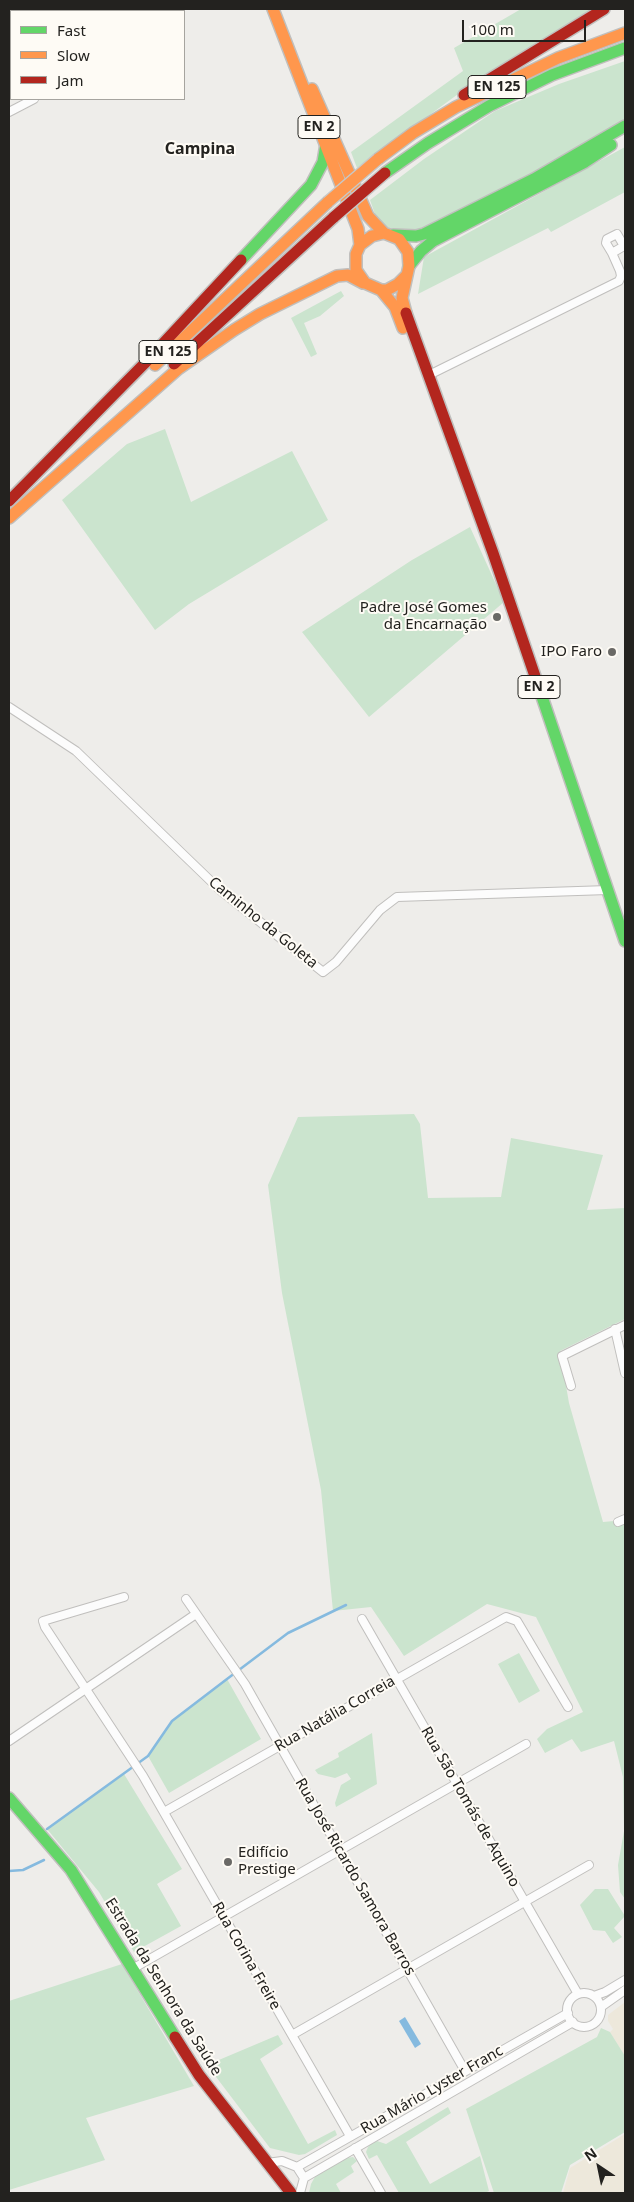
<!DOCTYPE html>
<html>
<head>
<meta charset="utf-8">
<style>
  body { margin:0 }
  #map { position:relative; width:634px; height:2202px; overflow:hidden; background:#eeedea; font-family:"Noto Sans",sans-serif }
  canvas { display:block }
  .frame { position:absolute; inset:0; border:10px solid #23221f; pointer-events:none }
  .legend { position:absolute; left:10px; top:10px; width:175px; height:90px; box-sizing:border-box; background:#fefbf5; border:1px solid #a6a49f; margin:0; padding:6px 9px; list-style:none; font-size:15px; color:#23221f }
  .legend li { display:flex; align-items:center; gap:10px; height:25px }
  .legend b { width:25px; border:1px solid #a6a49f }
  .north { position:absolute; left:574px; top:2142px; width:50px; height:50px; -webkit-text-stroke:4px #fefbf5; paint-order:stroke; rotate:326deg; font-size:14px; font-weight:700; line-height:20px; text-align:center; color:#23221f }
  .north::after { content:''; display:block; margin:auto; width:18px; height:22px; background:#23221f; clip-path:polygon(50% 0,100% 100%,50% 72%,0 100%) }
  .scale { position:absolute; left:462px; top:20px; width:124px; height:22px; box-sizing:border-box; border:2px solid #23221f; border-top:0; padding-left:6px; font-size:15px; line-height:18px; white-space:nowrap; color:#23221f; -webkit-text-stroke:4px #fefbf5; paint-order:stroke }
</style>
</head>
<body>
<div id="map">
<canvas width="634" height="2202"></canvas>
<div class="frame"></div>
<ul class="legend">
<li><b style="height:6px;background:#63d668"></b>Fast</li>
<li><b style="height:6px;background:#ff974d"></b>Slow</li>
<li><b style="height:6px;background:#b3261e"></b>Jam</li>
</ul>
<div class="north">N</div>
<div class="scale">100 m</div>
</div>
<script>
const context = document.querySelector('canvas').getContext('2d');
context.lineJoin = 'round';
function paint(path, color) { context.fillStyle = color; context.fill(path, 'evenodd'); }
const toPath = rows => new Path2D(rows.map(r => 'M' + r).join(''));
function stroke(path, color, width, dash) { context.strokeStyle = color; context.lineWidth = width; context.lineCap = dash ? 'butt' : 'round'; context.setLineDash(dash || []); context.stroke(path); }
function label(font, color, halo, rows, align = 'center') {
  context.font = font + ' "Noto Sans",sans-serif'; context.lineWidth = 4; context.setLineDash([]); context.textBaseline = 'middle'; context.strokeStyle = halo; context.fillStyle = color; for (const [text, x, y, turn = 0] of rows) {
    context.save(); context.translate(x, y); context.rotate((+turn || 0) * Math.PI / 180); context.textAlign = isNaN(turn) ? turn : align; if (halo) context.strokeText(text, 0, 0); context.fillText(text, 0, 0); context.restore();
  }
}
paint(toPath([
  [625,2002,625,2056,610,2032,613,2029,608,2021,608,2015],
  [625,2134,625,2193,563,2193,570,2168]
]), '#ede8db');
paint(toPath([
  [521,9,596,9,555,31,465,89,357,168,351,152,463,71,454,48],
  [625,61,625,119,567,158,426,227,407,232,386,227,376,217,370,200,424,159,495,111,559,84],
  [625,147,625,192,551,232,548,228,418,294,424,257],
  [341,291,344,296,320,316,304,323,317,354,311,357,291,318],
  [165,429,191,502,292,451,328,520,189,604,155,630,62,500,127,444],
  [470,527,504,602,369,717,302,632,412,560],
  [414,1114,420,1124,428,1198,501,1197,511,1138,603,1155,587,1210,625,1208,625,1319,560,1351,569,1403,603,1522,625,1520,625,1899,620,1892,618,1865,624,1831,623,1777,614,1741,581,1752,572,1739,545,1753,537,1739,547,1729,583,1712,536,1617,487,1604,404,1656,371,1607,333,1611,321,1490,282,1293,268,1185,298,1117],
  [519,1653,540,1691,519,1703,498,1664],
  [227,1679,261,1739,169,1793,148,1756,172,1721],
  [372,1733,377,1784,336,1807,335,1803,341,1785,351,1779,347,1773,335,1778,318,1774,315,1770,339,1757,338,1753],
  [124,1774,182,1869,157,1884,181,1926,134,1952,99,1892,47,1829],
  [595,1889,608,1889,625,1916,614,1928,622,1937,613,1943,605,1931,593,1930,580,1905],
  [122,1964,194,2086,86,2118,105,2160,9,2190,9,2001],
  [601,2028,610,2032,625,2056,625,2132,570,2165,561,2193,494,2193,466,2109,597,2037],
  [278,2035,283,2044,260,2059,308,2144,335,2130,337,2135,305,2154,299,2155,270,2148,207,2065],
  [448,2107,451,2113,406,2142,430,2184,480,2156,489,2191,485,2193,399,2193,377,2155,369,2159,366,2152,368,2147,371,2143,377,2141,386,2144],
  [353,2157,357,2161,351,2166,354,2172,336,2184,341,2193,309,2193,311,2184,316,2175,346,2158]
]), '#cbe4ce');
paint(toPath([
  [405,2017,421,2044,415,2048,399,2021]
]), '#85badf');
stroke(toPath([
  [47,1829,148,1756,172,1721,227,1679,288,1633,346,1605],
  [9,1871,23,1870,44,1860]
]), '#85badf', 2.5);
const street = toPath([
  [164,9,165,11],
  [9,112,34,99],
  [429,375,619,281,621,276,620,271,612,253,624,246,617,234,607,239,606,243,612,253],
  [9,707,76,751,220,890,323,972,336,962,380,910,397,897,608,890],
  [615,1329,625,1373],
  [571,1386,562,1356,625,1325],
  [618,1522,625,1519],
  [124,1597,43,1621,45,1627,143,1776,350,2136],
  [186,1599,245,1684,465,2071],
  [362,1619,578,1994],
  [9,1741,196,1614],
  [164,1812,506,1617,517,1621,568,1707],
  [134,1968,526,1744],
  '567 2010a17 17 0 1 1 34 0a17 17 0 1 1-34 0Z',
  [594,1996,605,1992,625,1980],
  [601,2007,625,1990],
  [292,2035,589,1865],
  [355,2148,381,2193],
  [267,2163,282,2161,297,2167,304,2178,300,2193],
  [297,2167,568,2013],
  [304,2178,573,2022]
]);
const fast = toPath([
  [385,173,428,143,489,106,552,75,625,48],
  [393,235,416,236,424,234,534,179,625,126],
  [241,260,311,185,323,162,326,144],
  [409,266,421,251,433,241,585,162,611,145],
  [538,685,625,941],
  [9,1798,71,1870,175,2037]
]);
const slow = toPath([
  [273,9,358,229,360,245],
  [312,89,368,216,384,233],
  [378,159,413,133,456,107,558,58,625,33],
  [406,276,398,284,387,290,381,290,365,283,356,270,356,254,360,245,372,236,384,233,399,239,408,252,409,266,402,298,406,313],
  [381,290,395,307,403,328],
  [155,365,328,202],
  [9,518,178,369,234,330,260,314,337,276,348,275,363,283]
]);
const jam = toPath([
  [464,95,604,9],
  [406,313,493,553,538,685],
  [174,364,334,217],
  [9,501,144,364,241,260],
  [175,2037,199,2075,291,2193]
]);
stroke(street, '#c0bfbd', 10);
stroke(fast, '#c0bfbd', 14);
stroke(slow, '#c0bfbd', 14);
stroke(jam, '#c0bfbd', 14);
stroke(street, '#fcfcfc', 8);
stroke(fast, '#63d668', 11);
stroke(slow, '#ff974d', 11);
stroke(jam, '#b3261e', 11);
const slowBridge = toPath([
  [328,202,378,159]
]);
const jamBridge = toPath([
  [334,217,385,173]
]);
stroke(slowBridge, '#c8c8c7', 14, []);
stroke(jamBridge, '#c8c8c7', 14, []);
stroke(slowBridge, '#ff974d', 11);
stroke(jamBridge, '#b3261e', 11);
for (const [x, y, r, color] of [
  [497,617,5,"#6a6966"],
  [612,652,5,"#6a6966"],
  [228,1862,5,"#6a6966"]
]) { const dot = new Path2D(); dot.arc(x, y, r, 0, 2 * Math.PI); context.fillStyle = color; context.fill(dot); stroke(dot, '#fefbf5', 2); }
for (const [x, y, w] of [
  [497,87,58],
  [319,127,42],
  [168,352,58],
  [539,687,42]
]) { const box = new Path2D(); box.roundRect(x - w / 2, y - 11.5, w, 23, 4); context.fillStyle = '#fefbf5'; context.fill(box); stroke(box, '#23221f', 1); }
label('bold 14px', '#23221f', null, [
  ["EN 125",497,87],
  ["EN 2",319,127],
  ["EN 125",168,352],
  ["EN 2",539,687]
]);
label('15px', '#23221f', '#fefbf5', [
  ["Padre José Gomes",487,608],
  ["da Encarnação",487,625],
  ["IPO Faro",602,652],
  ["Edifício",238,1853,"left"],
  ["Prestige",238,1870,"left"]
], 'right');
label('15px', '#23221f', '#fefbf5', [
  ["Caminho da Goleta",263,923,39],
  ["Rua Natália Correia",335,1714,-30],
  ["Rua São Tomás de Aquino",470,1807,60],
  ["Rua José Ricardo Samora Barros",355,1877,60],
  ["Rua Corina Freire",246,1956,60],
  ["Estrada da Senhora da Saúde",163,1987,58],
  ["Rua Mário Lyster Franc",432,2090,-30]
]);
label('bold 16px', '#23221f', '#fefbf5', [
  ["Campina",200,149]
]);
</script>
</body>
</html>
